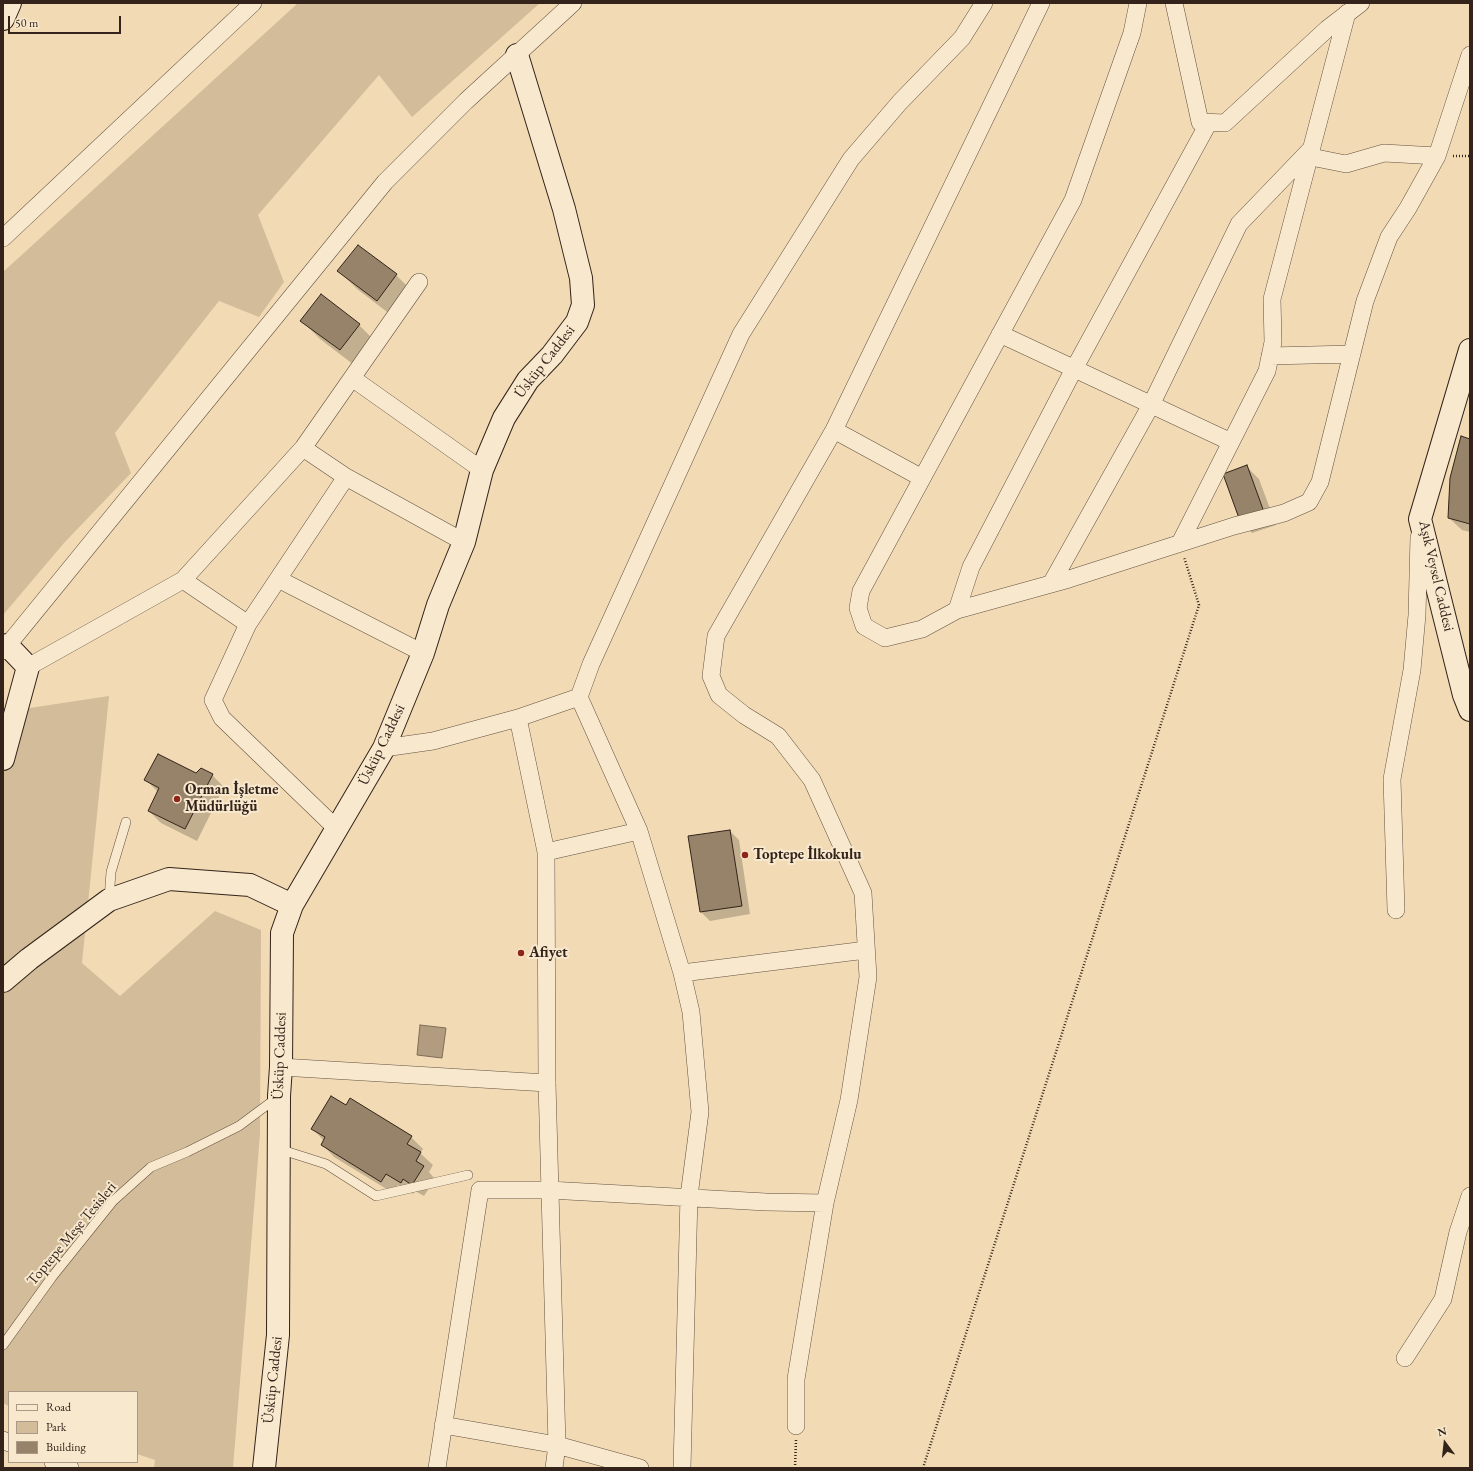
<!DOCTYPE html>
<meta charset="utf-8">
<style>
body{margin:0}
#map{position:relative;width:1473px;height:1471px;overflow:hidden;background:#f2dbb4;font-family:"EB Garamond",serif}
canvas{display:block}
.frame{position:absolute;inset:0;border:4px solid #33231a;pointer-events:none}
.legend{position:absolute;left:8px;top:1391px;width:130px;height:72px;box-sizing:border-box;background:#f7e8ce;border:1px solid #a99986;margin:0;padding:5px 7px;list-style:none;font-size:12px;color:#33231a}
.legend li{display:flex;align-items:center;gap:8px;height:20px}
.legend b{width:20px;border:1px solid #a99986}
.north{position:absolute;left:1425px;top:1423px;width:40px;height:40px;-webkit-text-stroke:3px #f7e8ce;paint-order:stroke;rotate:345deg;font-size:11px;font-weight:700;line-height:16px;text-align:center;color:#33231a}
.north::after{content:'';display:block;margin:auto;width:14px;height:18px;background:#33231a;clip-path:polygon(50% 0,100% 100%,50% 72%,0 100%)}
.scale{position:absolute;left:8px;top:16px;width:113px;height:18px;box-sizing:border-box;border:2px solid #33231a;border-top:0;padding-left:5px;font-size:12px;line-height:14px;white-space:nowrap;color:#33231a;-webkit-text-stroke:3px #f7e8ce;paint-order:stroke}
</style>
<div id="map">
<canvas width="1473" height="1471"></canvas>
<div class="frame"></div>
<ul class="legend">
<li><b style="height:5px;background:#f7e8ce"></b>Road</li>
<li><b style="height:11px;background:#d2bc9a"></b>Park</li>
<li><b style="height:11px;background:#96836a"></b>Building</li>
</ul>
<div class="north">N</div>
<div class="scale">50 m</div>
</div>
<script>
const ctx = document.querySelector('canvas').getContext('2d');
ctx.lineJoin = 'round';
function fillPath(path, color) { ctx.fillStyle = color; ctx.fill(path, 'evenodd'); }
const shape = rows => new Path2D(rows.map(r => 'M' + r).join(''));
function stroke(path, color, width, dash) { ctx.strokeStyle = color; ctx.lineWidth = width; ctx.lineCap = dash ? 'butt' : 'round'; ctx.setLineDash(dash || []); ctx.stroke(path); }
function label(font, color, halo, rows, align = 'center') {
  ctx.font = font + ' "EB Garamond",serif'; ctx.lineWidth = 4; ctx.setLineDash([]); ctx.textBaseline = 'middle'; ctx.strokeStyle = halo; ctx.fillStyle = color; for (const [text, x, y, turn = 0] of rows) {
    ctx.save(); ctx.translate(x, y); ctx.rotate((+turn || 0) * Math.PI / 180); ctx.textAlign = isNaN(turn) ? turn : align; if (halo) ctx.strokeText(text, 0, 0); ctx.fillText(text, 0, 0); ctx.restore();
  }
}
fillPath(shape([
 [298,3,540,3,412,117,379,75,258,215,284,282,259,317,219,301,115,433,131,473,64,543,3,615,3,272],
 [109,696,82,963,120,996,215,911,261,930,260,1134,233,1468,154,1468,155,1460,137,1454,137,1392,9,1392,9,1406,3,1403,3,712]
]), '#d2bc9a');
const water = shape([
 [420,1025,446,1028,442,1058,417,1055,420,1025]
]);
fillPath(water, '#b19c80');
stroke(water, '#7f6c57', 1);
fillPath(shape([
 [339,271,396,275,414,293,395,318,357,289],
 [302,321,359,325,377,343,358,368,320,339],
 [1470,440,1470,532,1462,530,1449,518],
 [1247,467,1259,479,1276,525,1252,533,1240,521],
 [196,774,212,775,224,787,197,841,161,823,149,811,158,792,146,780],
 [730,831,739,840,750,914,710,921,701,912],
 [312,1128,411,1137,423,1149,420,1153,433,1165,429,1172,435,1179,424,1196,415,1191,413,1194,398,1185,393,1193,334,1157,322,1144,324,1141]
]), '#0003');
const building = shape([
 [358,245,397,274,377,301,337,271,358,245],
 [321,294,360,324,340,350,300,321,321,294],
 [1461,436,1470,439,1470,524,1448,518,1450,478,1461,436],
 [1247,465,1264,512,1240,521,1223,474,1247,465],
 [158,754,196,773,201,768,213,774,185,829,148,811,159,788,144,780,158,754],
 [730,830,742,906,700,912,688,836,730,830],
 [331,1096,346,1105,350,1098,412,1136,407,1144,421,1152,416,1161,424,1166,412,1185,403,1179,401,1183,386,1174,381,1182,321,1145,325,1137,311,1129,331,1096]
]);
fillPath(building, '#96836a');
stroke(building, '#33231a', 1);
const lane = shape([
 [109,900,111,872,126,822],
 [279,1149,326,1164,376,1196,468,1175],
 [3,1345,52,1277,113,1201,151,1167,187,1152,239,1126,278,1097]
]);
const street = shape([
 [1138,3,1132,33,1073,200,861,591,858,608,864,626,885,638,922,629,957,610,1069,579,1234,526,1284,513,1309,502,1320,482,1365,301,1389,237,1408,208,1437,156,1470,55],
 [1174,3,1200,122,1225,123,1327,29,1361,3],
 [1311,157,1346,164,1384,153,1437,156],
 [3,238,253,3],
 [1000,334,1231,442],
 [1270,356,1352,354],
 [352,378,482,470],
 [834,430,922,478],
 [303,448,346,477,464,542],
 [1180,543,1267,371,1273,342,1272,299,1347,13],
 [278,579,423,653],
 [183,580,248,624],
 [1051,584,1151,405,1239,224,1312,148],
 [957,610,971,567,1074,369,1209,122],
 [3,651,385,182,466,101,573,3],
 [28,667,183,580,303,448,419,282],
 [518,718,546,852,547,1083,557,1445,554,1468],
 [384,748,433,741,518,718,579,697],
 [338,830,222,718,213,700,248,624,346,477],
 [546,852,639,831],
 [1396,910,1392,779,1412,670,1417,615,1419,537],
 [682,973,866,950],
 [281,1067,547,1083],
 [1405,1358,1443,1299,1458,1232,1470,1196],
 [443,1425,557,1445,640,1468],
 [796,1426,796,1379,825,1203],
 [3,1440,9,1443],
 [53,1462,70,1468],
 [437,1468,480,1190,549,1190,766,1202,825,1203,849,1100,868,977,863,893,812,780,778,736,744,715,719,695,711,676,716,636,834,430,1041,3],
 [682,1468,689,1196,700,1112,691,1012,682,973,639,831,579,697,591,664,741,334,851,159,900,102,962,38,984,3]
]);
const secondary = shape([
 [3,19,10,3],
 [1470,350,1420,519,1464,695,1470,710],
 [3,759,28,667,7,645],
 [3,981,29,959,109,900,169,879,250,885,292,905],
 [264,1468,278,1335,279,1096,281,1067,282,933,292,905,384,748,423,653,438,605,464,542,482,470,504,418,528,380,552,355,577,322,583,305,581,278,564,209,517,55]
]);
stroke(lane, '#635140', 10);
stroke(street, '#635140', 18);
stroke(secondary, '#33231a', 24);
stroke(shape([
 [1453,156,1470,156],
 [795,1468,796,1440],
 [923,1468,1199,605,1184,557]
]), '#33231a', 2.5, [1, 2]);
stroke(lane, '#f7e8ce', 9);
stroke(street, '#f7e8ce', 17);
stroke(secondary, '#f7e8ce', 22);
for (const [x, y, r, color] of [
 [177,799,4,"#8f2418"],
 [745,855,4,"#8f2418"],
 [521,953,4,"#8f2418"]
]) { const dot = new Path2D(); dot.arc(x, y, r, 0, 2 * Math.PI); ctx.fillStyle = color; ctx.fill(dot); stroke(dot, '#f7e8ce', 1.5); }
label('15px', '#33231a', '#f7e8ce', [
 ["Üsküp Caddesi",545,362,-52],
 ["Aşık Veysel Caddesi",1436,576,77],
 ["Üsküp Caddesi",382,745,-64],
 ["Üsküp Caddesi",280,1056,-88],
 ["Toptepe Meşe Tesisleri",72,1234,-50],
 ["Üsküp Caddesi",273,1380,-84]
]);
label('bold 15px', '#33231a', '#f7e8ce', [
 ["Orman İşletme",185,790],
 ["Müdürlüğü",185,807],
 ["Toptepe İlkokulu",753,855],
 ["Afiyet",529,953]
], 'left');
</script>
